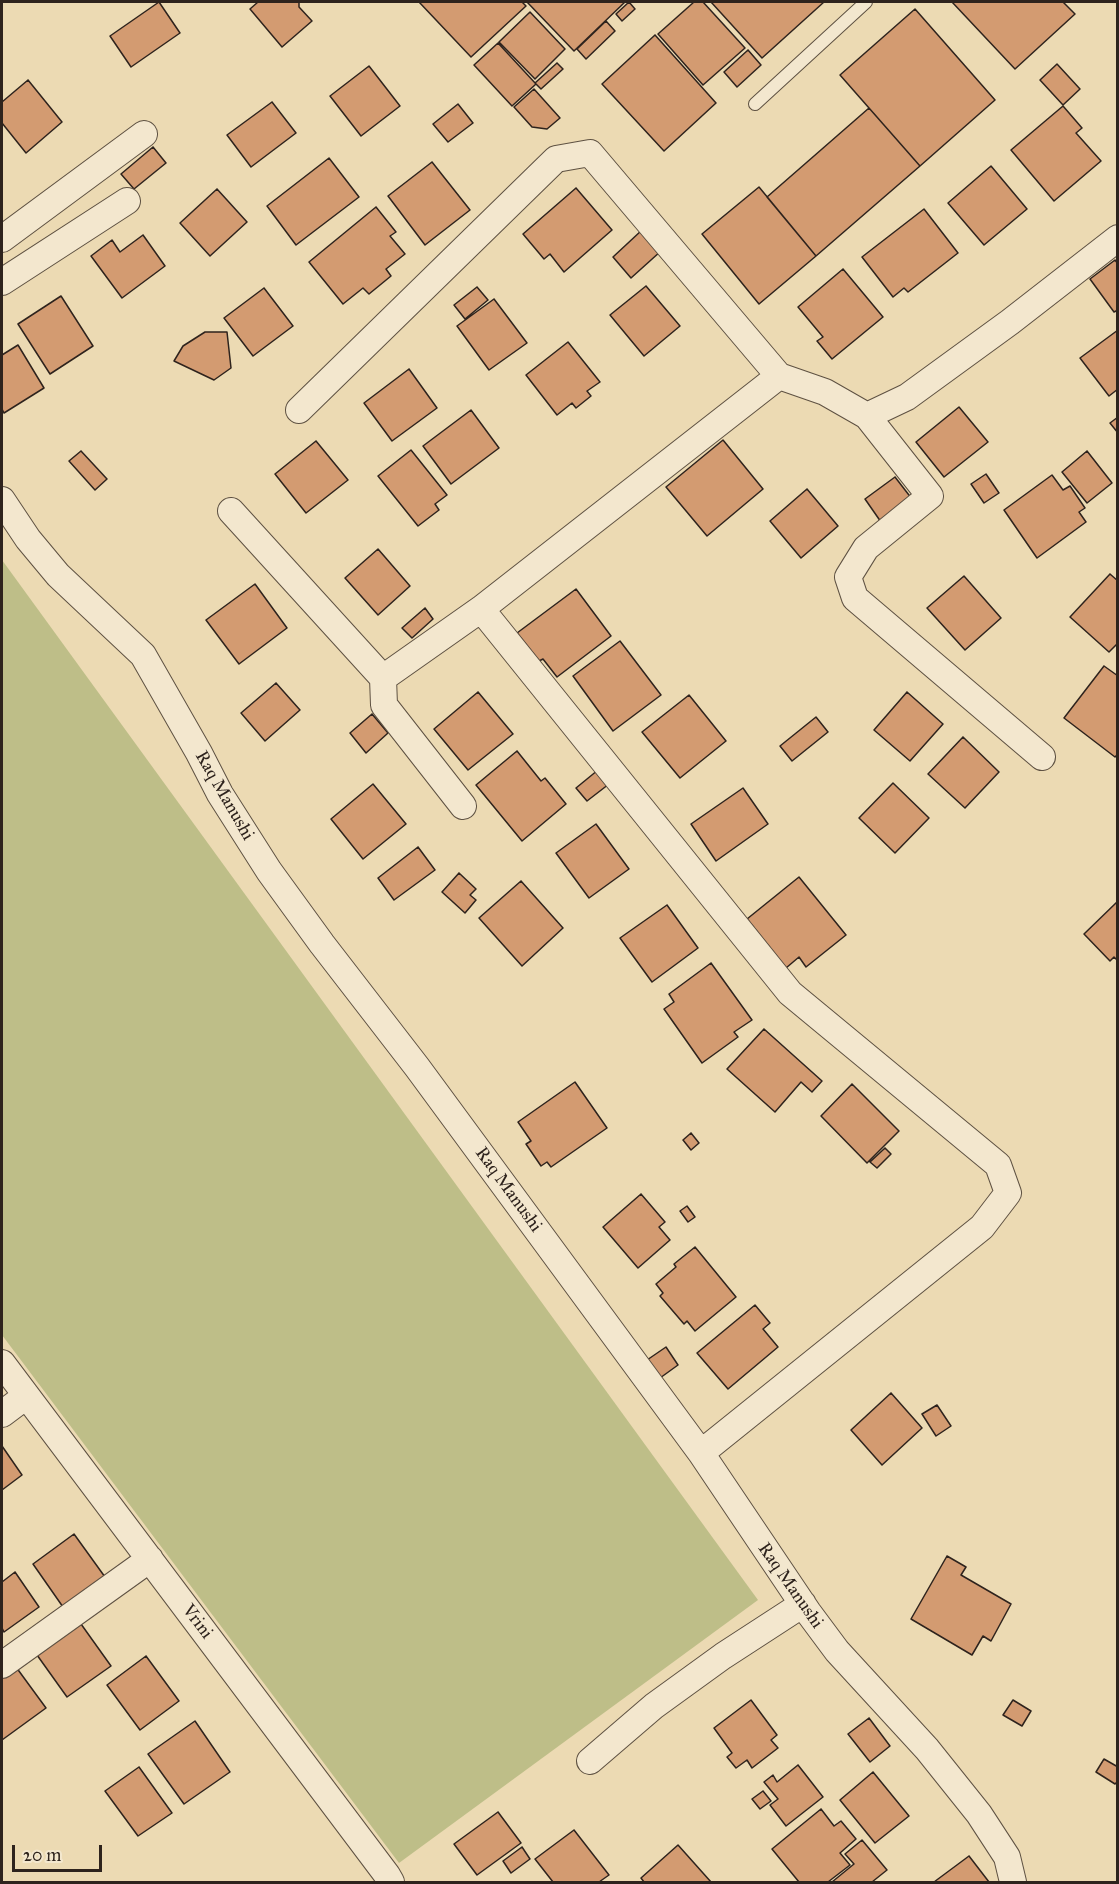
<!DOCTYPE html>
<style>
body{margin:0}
#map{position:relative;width:1119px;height:1884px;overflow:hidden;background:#ecdab3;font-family:"IM FELL Great Primer",serif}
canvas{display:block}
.frame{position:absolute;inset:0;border:3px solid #2e231d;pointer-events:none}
.scale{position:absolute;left:12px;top:1845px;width:90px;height:27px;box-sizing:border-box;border:3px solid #2e231d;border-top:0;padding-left:8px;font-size:18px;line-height:21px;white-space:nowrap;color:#2e231d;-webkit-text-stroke:4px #f3e7ce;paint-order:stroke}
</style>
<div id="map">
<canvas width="1119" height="1884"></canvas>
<div class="frame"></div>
<div class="scale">20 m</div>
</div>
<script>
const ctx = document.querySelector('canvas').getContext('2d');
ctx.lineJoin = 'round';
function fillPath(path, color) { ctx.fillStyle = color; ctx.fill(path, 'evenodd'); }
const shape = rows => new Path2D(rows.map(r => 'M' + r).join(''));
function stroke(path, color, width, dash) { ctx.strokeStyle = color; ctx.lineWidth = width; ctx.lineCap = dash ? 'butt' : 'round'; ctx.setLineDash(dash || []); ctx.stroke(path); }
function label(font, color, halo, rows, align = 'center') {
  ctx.font = font + ' "IM FELL Great Primer",serif'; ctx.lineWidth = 4.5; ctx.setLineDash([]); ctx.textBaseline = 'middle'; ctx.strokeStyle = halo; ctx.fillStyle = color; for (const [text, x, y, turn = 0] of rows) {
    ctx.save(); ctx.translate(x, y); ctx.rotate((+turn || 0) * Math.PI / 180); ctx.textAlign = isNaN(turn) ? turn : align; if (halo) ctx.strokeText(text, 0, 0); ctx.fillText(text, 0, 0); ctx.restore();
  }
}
fillPath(shape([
 [2,560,758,1600,399,1863,2,1335]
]), '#bebe88');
const building = shape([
 [159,2,180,33,131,67,110,36,159,2],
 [258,2,299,2,299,7,312,21,282,47,250,9,258,2],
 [419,2,522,2,526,6,471,57,419,2],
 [527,2,625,2,574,51,527,2],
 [629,2,635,9,622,21,616,14,629,2],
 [694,2,703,2,745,48,703,85,658,34,694,2],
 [711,2,824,2,762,58,711,2],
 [952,2,1063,2,1075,14,1015,69,952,2],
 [915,9,995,100,920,166,840,75,915,9],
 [530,12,565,49,535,79,499,42,530,12],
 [606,21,615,31,586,59,577,49,606,21],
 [655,35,716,103,664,151,602,84,655,35],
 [498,43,536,84,512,106,474,65,498,43],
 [748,50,761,65,737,87,724,72,748,50],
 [557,63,563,69,541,89,535,83,557,63],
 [1057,64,1080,89,1063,105,1040,80,1057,64],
 [369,66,400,106,361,136,330,96,369,66],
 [28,80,62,122,26,153,2,123,2,102,28,80],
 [534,89,560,118,547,129,532,127,514,107,534,89],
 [272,102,296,133,251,167,227,135,272,102],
 [458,104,473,123,448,142,433,124,458,104],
 [1063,106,1082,128,1076,133,1101,161,1054,201,1011,150,1063,106],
 [869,108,920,166,816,256,767,197,869,108],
 [153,147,166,163,134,189,121,174,153,147],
 [329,158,359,197,296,245,267,206,329,158],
 [432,162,470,210,425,245,388,196,432,162],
 [991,166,1027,209,984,245,948,203,991,166],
 [759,187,816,256,759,304,702,234,759,187],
 [576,188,612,230,564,272,550,254,544,259,523,234,576,188],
 [217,189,247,222,210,256,180,223,217,189],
 [376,207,396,232,390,236,405,254,386,269,391,276,369,294,363,288,343,304,309,262,376,207],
 [924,209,958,253,908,292,904,288,893,297,862,257,924,209],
 [642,230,661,251,631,278,613,257,642,230],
 [143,235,165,266,122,298,91,256,112,240,120,252,143,235],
 [1115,260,1118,264,1118,310,1114,312,1090,279,1115,260],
 [843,269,883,317,832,359,817,341,823,337,798,307,843,269],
 [646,286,680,326,644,356,610,315,646,286],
 [477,287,488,300,465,319,454,305,477,287],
 [264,288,293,326,253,356,224,318,264,288],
 [61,296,93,346,50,374,18,324,61,296],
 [494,299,527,343,489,370,457,326,494,299],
 [1118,330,1118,389,1109,396,1080,358,1118,330],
 [205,332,227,332,231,368,214,380,174,361,183,346,205,332],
 [568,342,600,382,587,391,591,396,576,408,572,403,557,415,526,375,568,342],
 [18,345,44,388,4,413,2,409,2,355,18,345],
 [409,369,437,408,392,441,364,403,409,369],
 [959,407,988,442,944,477,916,442,959,407],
 [471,410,499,448,451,484,423,446,471,410],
 [1118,417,1118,433,1110,423,1118,417],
 [723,440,763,489,707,536,666,487,723,440],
 [316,441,348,480,306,513,275,474,316,441],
 [411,450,447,495,435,504,439,510,418,526,378,476,411,450],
 [81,451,107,479,95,490,69,461,81,451],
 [1087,451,1112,483,1087,503,1062,472,1087,451],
 [986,474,999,493,984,503,971,484,986,474],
 [1052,475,1063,490,1070,486,1085,508,1079,512,1086,522,1037,558,1004,510,1052,475],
 [895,477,912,499,881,522,865,499,895,477],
 [807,489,838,526,801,558,770,521,807,489],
 [378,549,410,586,378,615,345,578,378,549],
 [1110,574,1118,581,1118,643,1109,652,1070,617,1110,574],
 [964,576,1001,618,965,650,927,608,964,576],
 [255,584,287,628,239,664,206,620,255,584],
 [576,589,611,636,557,677,543,659,539,661,517,633,576,589],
 [425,608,433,619,412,638,402,628,425,608],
 [620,641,661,695,613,731,573,676,620,641],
 [1104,666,1118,676,1118,754,1115,757,1064,718,1104,666],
 [276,683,300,710,265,741,241,713,276,683],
 [478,692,513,734,468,770,434,729,478,692],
 [907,692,943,724,910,761,874,730,907,692],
 [689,695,726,741,680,778,642,732,689,695],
 [372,714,388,733,366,753,350,733,372,714],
 [816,717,828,732,792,761,780,746,816,717],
 [963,737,999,772,965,808,928,774,963,737],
 [517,751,541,781,545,778,566,804,522,841,476,785,517,751],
 [598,770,609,784,587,801,576,788,598,770],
 [893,783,929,818,895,853,859,818,893,783],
 [373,784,406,824,363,859,331,819,373,784],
 [743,788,768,824,716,861,691,824,743,788],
 [596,824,629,869,589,898,556,853,596,824],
 [418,847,435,870,394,900,378,878,418,847],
 [459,873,476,889,470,895,476,900,465,913,442,892,459,873],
 [799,877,846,935,806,967,799,957,786,968,747,919,799,877],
 [521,881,563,928,522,966,479,918,521,881],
 [1118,901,1118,961,1114,957,1110,961,1084,934,1118,901],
 [667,905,698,948,652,982,620,938,667,905],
 [711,963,752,1020,734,1032,738,1037,702,1063,664,1009,674,1002,669,994,711,963],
 [764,1029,822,1081,812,1092,801,1082,775,1112,727,1069,764,1029],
 [575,1082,607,1128,551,1167,547,1162,541,1166,526,1144,531,1141,518,1122,575,1082],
 [852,1084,899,1131,867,1163,821,1116,852,1084],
 [691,1133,699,1143,691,1150,683,1140,691,1133],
 [885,1148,891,1154,877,1168,870,1162,885,1148],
 [641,1194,665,1222,659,1227,670,1240,638,1268,603,1227,641,1194],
 [687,1206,695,1217,688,1222,680,1211,687,1206],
 [695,1247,736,1297,695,1331,687,1321,684,1324,660,1296,663,1293,656,1284,676,1267,674,1264,695,1247],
 [755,1305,770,1323,763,1329,778,1347,728,1389,697,1353,755,1305],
 [666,1347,678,1365,660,1378,647,1360,666,1347],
 [891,1393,922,1428,882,1465,851,1430,891,1393],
 [937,1405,951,1426,936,1436,922,1414,937,1405],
 [2,1446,22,1475,2,1490,2,1446],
 [74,1534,105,1577,63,1607,33,1564,74,1534],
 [947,1556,966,1567,961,1575,1011,1604,991,1641,983,1636,972,1655,911,1619,947,1556],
 [15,1572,39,1607,4,1632,2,1628,2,1582,15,1572],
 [81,1624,111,1666,67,1697,37,1655,81,1624],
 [146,1656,179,1701,140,1730,107,1685,146,1656],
 [16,1667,46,1708,2,1740,2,1677,16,1667],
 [751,1700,777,1735,771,1740,778,1748,752,1768,747,1760,736,1768,727,1757,732,1753,714,1728,751,1700],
 [1013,1700,1031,1711,1022,1726,1003,1715,1013,1700],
 [869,1718,890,1746,870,1762,848,1734,869,1718],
 [195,1721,230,1772,184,1804,148,1754,195,1721],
 [1104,1759,1118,1767,1118,1781,1115,1784,1096,1772,1104,1759],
 [798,1765,823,1797,786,1826,770,1805,778,1799,764,1782,773,1775,777,1782,798,1765],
 [139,1767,172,1813,138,1836,105,1791,139,1767],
 [873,1772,909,1816,875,1843,840,1800,873,1772],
 [763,1791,771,1801,760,1809,752,1799,763,1791],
 [821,1809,834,1826,841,1821,856,1839,840,1853,850,1865,828,1882,799,1882,772,1849,821,1809],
 [498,1812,521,1843,477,1875,454,1844,498,1812],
 [574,1830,609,1875,599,1882,553,1882,535,1859,574,1830],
 [862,1840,887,1870,872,1882,832,1882,854,1864,845,1854,862,1840],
 [678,1845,711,1882,644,1882,641,1878,678,1845],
 [522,1847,530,1859,511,1873,503,1861,522,1847],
 [969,1856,989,1882,934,1882,969,1856]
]);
fillPath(building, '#d39b71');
stroke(building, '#2e231d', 1.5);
const service = shape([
 [755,104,866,2]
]);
const minor = shape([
 [2,239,144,134],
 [2,282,127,201],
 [299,410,556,159,590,153,779,376,825,392,867,416,930,496,866,548,848,577,855,598,1042,757],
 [867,416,907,397,1010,322,1118,238],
 [2,500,28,539,58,575,143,655,199,753,220,794,269,871,322,944,417,1067,701,1453,808,1612,837,1651,927,1749,979,1814,1007,1857,1013,1882],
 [231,511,383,678,384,705,463,806],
 [481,609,790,993,998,1165,1008,1193,982,1227,701,1453],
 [383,678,481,609,779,376],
 [2,1363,387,1875,391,1882],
 [2,1414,26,1396],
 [2,1665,150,1559],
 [590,1761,654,1706,723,1656,803,1604]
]);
stroke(service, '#5e5142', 14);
stroke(minor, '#5e5142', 28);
stroke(service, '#f3e7ce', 12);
stroke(minor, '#f3e7ce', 26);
label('18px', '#2e231d', '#f3e7ce', [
 ["Raq Manushi",224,796,60],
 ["Raq Manushi",508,1190,54],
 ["Raq Manushi",790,1586,55],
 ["Vrini",197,1622,53]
]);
</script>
